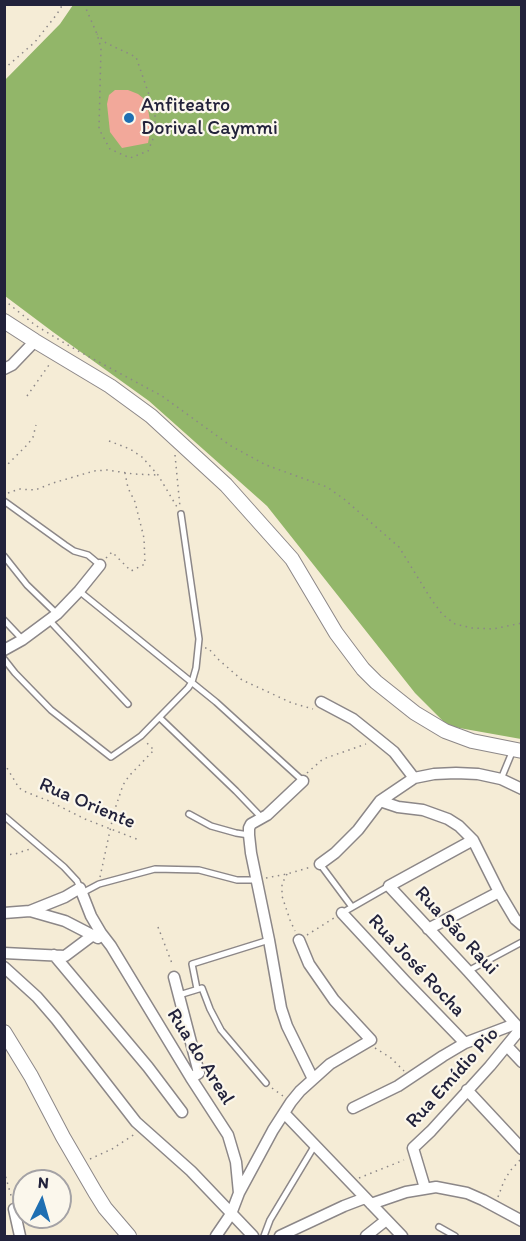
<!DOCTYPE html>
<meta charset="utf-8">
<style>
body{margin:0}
#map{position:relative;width:526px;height:1241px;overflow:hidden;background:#f5ecd6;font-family:Itim,sans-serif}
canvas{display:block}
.frame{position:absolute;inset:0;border:6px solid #22223b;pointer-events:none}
.north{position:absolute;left:12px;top:1169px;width:60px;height:60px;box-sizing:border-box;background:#fbf7ec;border:2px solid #a4a2a5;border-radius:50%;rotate:5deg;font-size:16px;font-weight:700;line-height:24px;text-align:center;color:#22223b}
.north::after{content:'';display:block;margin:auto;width:21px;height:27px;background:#1f6fb2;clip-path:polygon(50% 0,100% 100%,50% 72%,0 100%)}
</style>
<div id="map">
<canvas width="526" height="1241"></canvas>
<div class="frame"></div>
<div class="north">N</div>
</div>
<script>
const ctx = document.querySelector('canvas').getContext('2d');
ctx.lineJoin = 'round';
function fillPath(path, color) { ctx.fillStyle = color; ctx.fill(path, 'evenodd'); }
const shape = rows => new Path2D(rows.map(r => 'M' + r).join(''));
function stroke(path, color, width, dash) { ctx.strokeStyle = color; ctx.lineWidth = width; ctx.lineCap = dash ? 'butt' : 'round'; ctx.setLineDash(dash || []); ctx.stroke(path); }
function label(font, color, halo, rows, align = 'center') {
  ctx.font = font + ' Itim,sans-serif'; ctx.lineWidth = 4.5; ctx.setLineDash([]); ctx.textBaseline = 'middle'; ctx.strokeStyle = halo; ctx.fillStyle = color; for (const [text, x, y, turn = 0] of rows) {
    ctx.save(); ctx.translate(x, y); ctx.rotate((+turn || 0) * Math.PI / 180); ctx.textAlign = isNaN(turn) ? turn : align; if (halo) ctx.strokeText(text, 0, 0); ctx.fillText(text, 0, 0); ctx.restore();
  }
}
fillPath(shape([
 [73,5,521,5,521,739,448,726,415,693,267,506,149,401,53,332,5,296,4,81,60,24]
]), '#92b669');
fillPath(shape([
 [115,90,128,90,138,94,143,98,148,109,151,127,148,143,122,148,110,132,107,104,109,95]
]), '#f2a89a');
const lane = shape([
 [4,501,65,545,74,551,88,555,100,565],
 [4,556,27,585,57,614],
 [79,591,216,702,303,781],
 [4,620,22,639],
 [49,620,128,704],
 [4,659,15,673,51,710,111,757,141,736,188,688,192,682,196,668,199,639,181,514],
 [160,718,236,791,262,818],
 [501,779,513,750],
 [189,814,211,826,236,833,249,835],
 [4,816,64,867,77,881,80,888],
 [320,864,352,907],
 [82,893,99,884,155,869,199,870,237,880,256,880],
 [342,913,389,886],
 [468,971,522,942],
 [197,989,192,964,269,940],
 [179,995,202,988,210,1009,221,1030,266,1083],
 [439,1227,455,1236],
 [264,1236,270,1220,315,1145]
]);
const street = shape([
 [4,369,12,365,35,341],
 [4,650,22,640,57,614,79,591,100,565],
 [321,702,353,719,378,739,394,752,414,778],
 [303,781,267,815,251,824,249,828,249,835,251,853,269,940,281,1008,287,1026,313,1079],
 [380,801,398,807,423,810,448,819,459,826,473,840,499,892,515,919,522,925],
 [473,840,389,886,468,971,519,1028],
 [320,864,335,853,358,830,380,801,414,778,434,774,456,773,478,774,501,779,522,789],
 [30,911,65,921,98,938],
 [4,913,30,911,65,897,80,888,91,916,101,933,111,946,191,1078,228,1135,236,1162,239,1193],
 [342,913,405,981,465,1043],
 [428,929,499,892],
 [4,953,65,956,93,935],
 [54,955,148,1067,182,1112],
 [4,967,37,997,56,1019,136,1122,191,1171,253,1236],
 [174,977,199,1073,191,1078],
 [507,1046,522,1062],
 [467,1090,522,1149],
 [353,1108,398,1086,443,1056,465,1043,515,1024],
 [284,1113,402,1236],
 [425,1188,413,1148,431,1131,490,1066,522,1027],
 [371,1204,406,1192,436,1187,467,1193,483,1200,522,1221],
 [14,1209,20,1236],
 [216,1236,231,1214,239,1193,273,1130,291,1102,300,1091,330,1064,371,1040,334,1000,309,964,299,940],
 [280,1236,344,1206,365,1198],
 [366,1236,385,1221]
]);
const secondary = shape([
 [4,321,35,341,110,386,151,416,226,485,292,559,336,633,363,669,376,682,415,713,445,731,472,741,522,751],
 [4,1032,31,1076,63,1137,95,1192,105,1208,129,1236]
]);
stroke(lane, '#8c8788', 8);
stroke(street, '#8c8788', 13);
stroke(secondary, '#8c8788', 16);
stroke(shape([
 [84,4,97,34,101,48,99,129,110,149,130,158,148,151,155,134,155,112,136,57,106,43,97,34],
 [4,69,35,42,57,14,63,4],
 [4,300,35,325,71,347,162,396,231,446,266,465,327,487,344,499,399,547,431,599,442,614,455,624,472,628,493,629,522,623],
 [27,396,49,365],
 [109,441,130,449,142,457,158,475,177,507],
 [175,455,180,507],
 [4,468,28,444,33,437,36,425],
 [8,493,19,489,35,490,53,483,94,471,107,470,134,474,158,475],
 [106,558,112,552,131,571,145,564,144,538,135,502,128,488,125,473],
 [205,648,208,648,219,660,242,680,292,703,313,709],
 [4,763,19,788,26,792,49,801,85,819,139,840],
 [307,773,323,759,366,744],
 [4,855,15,854,30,849],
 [287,874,282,884,282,896,290,920,295,931],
 [100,877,114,812,123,785,129,776,154,750,145,741],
 [266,878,287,874,311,867],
 [158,927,173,966],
 [307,935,334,918],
 [375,1048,391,1058,404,1071],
 [272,1088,283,1096],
 [90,1159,112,1149,135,1134],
 [4,1171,12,1199],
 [359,1178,404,1160],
 [498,1197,504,1181,510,1171,520,1160]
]), '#8c8788', 1.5, [1.5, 4.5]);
stroke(lane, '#fff', 5);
stroke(street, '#fff', 10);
stroke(secondary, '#fff', 14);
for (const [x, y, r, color] of [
 [129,118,6,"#1f6fb2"]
]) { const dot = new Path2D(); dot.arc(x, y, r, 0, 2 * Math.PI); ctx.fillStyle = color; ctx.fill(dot); stroke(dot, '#fbf7ec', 2); }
label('20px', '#22223b', '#fbf7ec', [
 ["Anfiteatro",141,106],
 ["Dorival Caymmi",141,129]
], 'left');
label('20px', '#22223b', '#fbf7ec', [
 ["Rua Oriente",87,804,23],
 ["Rua São Raui",456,931,47],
 ["Rua José Rocha",416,966,47],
 ["Rua do Areal",200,1057,58],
 ["Rua Emídio Pio",453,1078,-48]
]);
</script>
